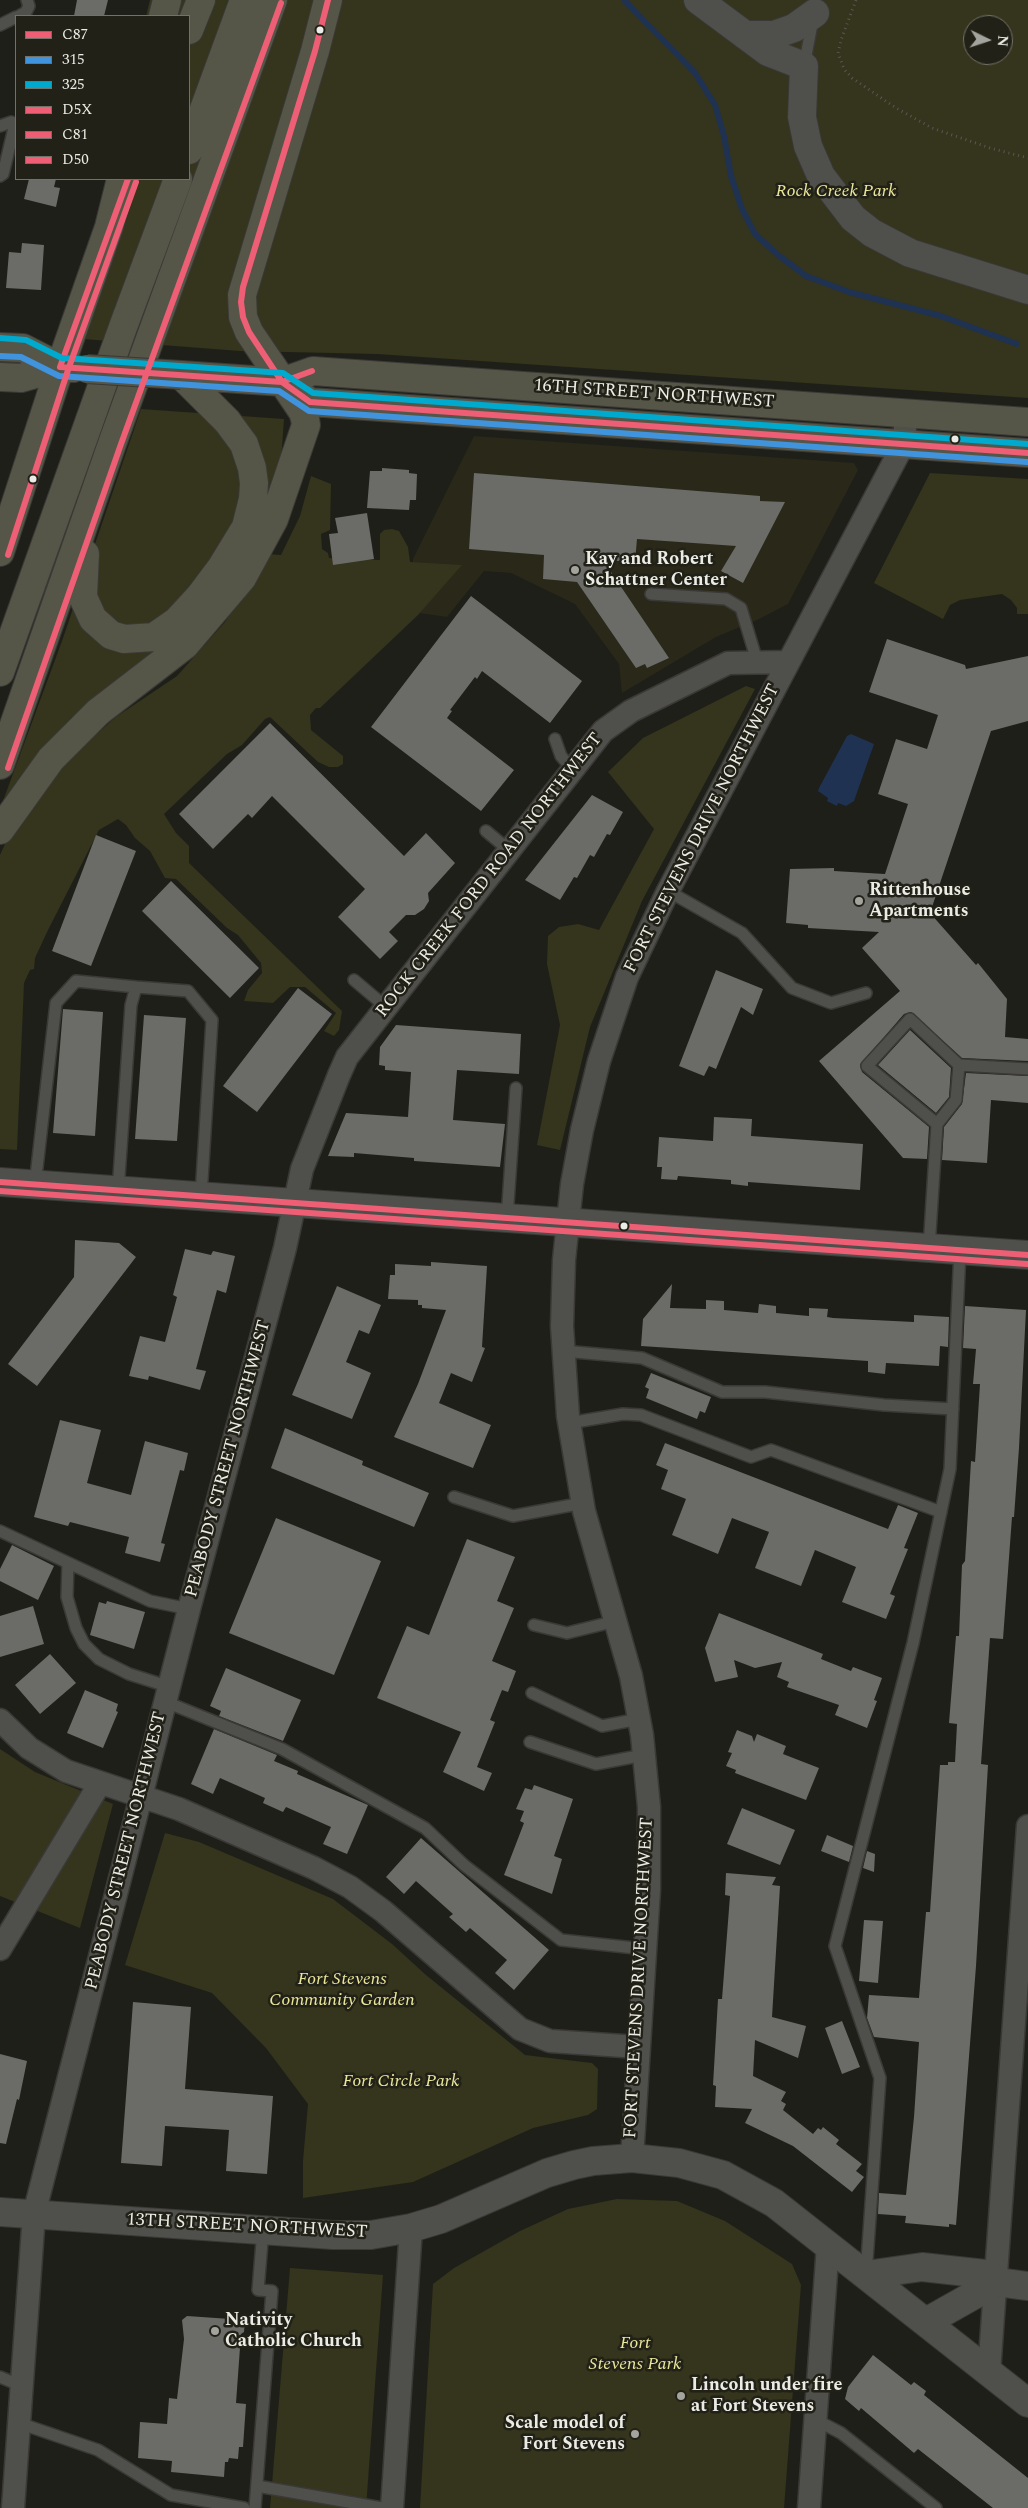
<!DOCTYPE html>
<style>
body{margin:0}
#map{position:relative;width:1028px;height:2508px;overflow:hidden;background:#1f1f19;font-family:Spectral,serif}
canvas{display:block}
.legend{position:absolute;left:15px;top:15px;width:175px;height:165px;box-sizing:border-box;background:#212117;border:1px solid #72726a;margin:0;padding:6px 9px;list-style:none;font-size:15px;color:#ecece6}
.legend li{display:flex;align-items:center;gap:10px;height:25px}
.legend b{width:25px;border:1px solid #72726a}
.north{position:absolute;left:963px;top:15px;width:50px;height:50px;box-sizing:border-box;background:#212117;border:1px solid #72726a;border-radius:50%;rotate:94deg;font-size:14px;font-weight:700;line-height:20px;text-align:center;color:#ecece6}
.north::after{content:'';display:block;margin:auto;width:18px;height:22px;background:#a4a49e;clip-path:polygon(50% 0,100% 100%,50% 72%,0 100%)}
</style>
<div id="map">
<canvas width="1028" height="2508"></canvas>
<ul class="legend">
<li><b style="height:6px;background:#ee5e75"></b>C87</li>
<li><b style="height:6px;background:#4094de"></b>315</li>
<li><b style="height:6px;background:#00a9ce"></b>325</li>
<li><b style="height:6px;background:#ee5e75"></b>D5X</li>
<li><b style="height:6px;background:#ee5e75"></b>C81</li>
<li><b style="height:6px;background:#ee5e75"></b>D50</li>
</ul>
<div class="north">N</div>
</div>
<script>
const ctx = document.querySelector('canvas').getContext('2d');
ctx.lineJoin = 'round';
function fillPath(path, color) { ctx.fillStyle = color; ctx.fill(path, 'evenodd'); }
const shape = rows => new Path2D(rows.map(r => 'M' + r).join(''));
function stroke(path, color, width, dash) { ctx.strokeStyle = color; ctx.lineWidth = width; ctx.lineCap = dash ? 'butt' : 'round'; ctx.setLineDash(dash || []); ctx.stroke(path); }
function label(font, color, halo, rows, align = 'center') {
  ctx.font = font + ' Spectral,serif'; ctx.lineWidth = 5; ctx.setLineDash([]); ctx.textBaseline = 'middle'; ctx.strokeStyle = halo; ctx.fillStyle = color; for (const [text, x, y, turn = 0] of rows) {
    ctx.save(); ctx.translate(x, y); ctx.rotate((+turn || 0) * Math.PI / 180); ctx.textAlign = isNaN(turn) ? turn : align; if (halo) ctx.strokeText(text, 0, 0); ctx.fillText(text, 0, 0); ctx.restore();
  }
}
fillPath(shape([
 [474,436,854,463,858,470,788,604,757,620,716,637,622,693,619,664,575,604,511,573,484,571,447,617,412,612,413,559]
]), '#292819');
fillPath(shape([
 [150,0,1028,0,1028,398,377,354,240,351,57,337,81,278,106,179,189,179,189,16,146,16],
 [973,25,1003,25,1003,55,973,55],
 [141,409,284,419,280,475,256,529,151,663,71,718,36,759,0,809,62,641],
 [930,473,1028,479,1028,614,1017,614,1017,608,1011,600,1002,594,960,600,950,605,943,619,874,583],
 [311,476,331,484,330,530,321,534,322,549,328,553,329,558,380,560,380,534,384,530,392,529,399,531,403,538,408,547,410,562,462,565,418,615,320,708,316,708,310,715,311,730,343,756,343,764,338,767,329,767,318,762,270,717,265,719,242,745,227,754,164,814,176,833,189,846,189,863,342,1011,339,1030,334,1036,324,1031,336,1013,305,987,290,987,273,1003,244,1001,248,990,262,973,261,963,238,935,227,928,176,879,165,878,150,851,135,838,126,825,118,819,99,830,48,930,35,958,34,969,30,970,24,983,17,1150,0,1149,0,855,15,822,65,761,116,717,177,676,225,622,267,554,281,555,300,516],
 [746,686,755,689,642,901,590,1027,560,1150,537,1145,560,1025,547,964,548,936,559,927,578,924,599,930,654,829,608,772,643,738],
 [0,1749,35,1772,113,1804,80,1928,0,1896],
 [165,1833,199,1842,333,1899,392,1944,426,1975,525,2055,592,2063,598,2069,597,2109,588,2115,533,2128,413,2182,303,2198,303,2161,308,2104,266,2048,212,1993,125,1965],
 [617,2199,677,2201,725,2221,792,2264,801,2285,784,2508,420,2508,433,2284,454,2268,520,2231,568,2209],
 [290,2268,383,2275,366,2508,270,2508]
]), '#35341c');
fillPath(shape([
 [851,734,874,744,854,801,846,806,838,803,837,806,827,801,828,798,818,791,819,788,847,736]
]), '#1f3251');
stroke(shape([
 [624,0,695,73,715,105,724,136,731,176,742,209,755,234,778,255,806,276,849,292,941,316,1017,344]
]), '#1f3251', 6);
fillPath(shape([
 [77,0,108,0,104,16,74,16],
 [29,179,56,179,54,187,60,188,56,207,24,199],
 [22,243,44,245,41,290,6,288,9,252,21,253],
 [382,468,409,470,409,473,417,474,416,500,410,500,409,510,367,508,370,471,382,471],
 [474,473,760,496,760,501,785,502,743,583,721,571,736,546,637,539,635,562,603,560,669,658,647,668,645,664,636,668,577,582,543,579,544,555,469,549],
 [367,513,374,559,333,565,329,534,338,533,335,518],
 [471,596,582,681,550,723,482,671,477,679,475,677,450,710,452,711,447,718,514,770,481,811,371,727],
 [887,639,965,665,966,669,1028,656,1028,721,991,731,930,913,976,965,978,963,1007,999,1005,1037,1028,1039,1028,1061,962,1058,911,1012,904,1014,860,1065,862,1072,929,1127,927,1159,903,1158,819,1061,900,991,862,948,879,932,808,928,808,925,786,923,790,869,834,868,834,871,885,874,908,804,878,794,896,739,927,749,938,715,869,692],
 [270,723,404,856,426,833,455,863,428,893,429,901,424,909,415,915,406,915,389,932,398,941,380,959,338,917,365,889,272,796,252,818,248,814,213,849,179,814],
 [592,795,623,812,610,835,607,834,594,857,590,855,577,878,574,877,560,900,525,880],
 [96,835,136,851,91,966,52,951],
 [171,881,259,968,230,998,142,911],
 [716,970,763,989,753,1015,741,1007,716,1069,709,1066,704,1076,679,1066],
 [298,988,332,1014,257,1112,223,1086],
 [63,1009,103,1012,95,1136,53,1133],
 [144,1015,186,1018,177,1141,135,1139],
 [396,1025,521,1034,519,1074,457,1070,453,1120,505,1124,500,1167,414,1161,414,1158,354,1153,354,1157,328,1156,346,1113,408,1117,411,1072,385,1070,385,1066,379,1065,380,1047],
 [910,1030,951,1068,949,1097,936,1113,878,1065],
 [966,1073,1028,1076,1028,1103,991,1100,987,1163,942,1160,944,1127,962,1104],
 [714,1117,752,1119,751,1136,863,1144,860,1190,748,1182,748,1186,731,1184,731,1180,678,1176,677,1180,661,1179,662,1167,657,1167,659,1137,713,1141],
 [75,1240,119,1243,136,1257,37,1386,8,1364,74,1277],
 [185,1249,211,1255,213,1251,235,1256,226,1293,217,1290,196,1369,206,1371,200,1390,149,1376,148,1380,129,1376,140,1336,165,1342,177,1297,173,1295],
 [431,1262,487,1266,482,1347,485,1348,472,1382,451,1373,439,1403,491,1425,473,1468,394,1437,418,1384,446,1310,422,1308,422,1305,418,1305,418,1300,388,1299,390,1275,395,1275,395,1264,431,1266],
 [672,1284,670,1308,706,1309,706,1300,724,1301,724,1310,758,1313,759,1304,776,1306,776,1313,809,1316,809,1308,828,1309,827,1317,833,1318,914,1322,914,1315,949,1317,948,1347,940,1346,939,1366,886,1363,885,1374,868,1372,868,1361,641,1346,643,1319],
 [337,1286,381,1305,369,1334,359,1330,346,1362,371,1373,352,1419,292,1395],
 [965,1306,1026,1310,1019,1448,1014,1517,1012,1517,1003,1639,990,1638,981,1764,988,1765,976,1966,956,2225,949,2224,949,2227,905,2223,906,2216,878,2214,879,2193,906,2195,914,2117,919,2042,874,2037,867,2018,869,1995,919,1998,926,1912,930,1912,940,1765,948,1765,948,1762,955,1762,957,1724,949,1723,956,1636,959,1636,962,1565,965,1561,971,1461,975,1462,980,1384,973,1384,976,1349,963,1348],
 [651,1373,711,1397,705,1413,700,1411,697,1419,646,1398,649,1389,645,1387],
 [60,1420,101,1430,87,1483,131,1495,145,1441,188,1453,184,1471,180,1470,161,1543,165,1544,160,1562,125,1553,129,1537,70,1522,68,1526,34,1517],
 [285,1428,363,1461,362,1465,429,1493,414,1527,271,1468],
 [665,1443,888,1529,898,1505,918,1513,904,1548,908,1549,890,1594,895,1596,886,1619,842,1602,856,1567,815,1550,801,1586,755,1568,769,1532,732,1518,718,1554,672,1535,686,1499,661,1489,668,1470,656,1465],
 [276,1518,381,1561,334,1675,229,1633],
 [467,1539,515,1557,497,1601,514,1608,492,1661,516,1671,508,1692,502,1690,490,1720,495,1722,477,1767,492,1773,484,1791,443,1772,461,1732,377,1698,407,1626,429,1635],
 [12,1545,54,1566,38,1600,0,1581,0,1569],
 [107,1601,145,1612,134,1649,90,1635,99,1602,106,1604],
 [33,1606,44,1644,0,1657,0,1616],
 [719,1613,823,1654,821,1659,851,1671,853,1667,882,1678,874,1700,877,1701,867,1728,835,1715,839,1705,787,1687,789,1682,777,1677,782,1662,755,1668,734,1660,738,1677,715,1682,705,1648],
 [50,1654,76,1683,40,1714,15,1685],
 [226,1668,301,1700,283,1741,219,1716,221,1711,210,1706],
 [85,1690,118,1704,116,1711,118,1712,103,1748,67,1733],
 [214,1729,277,1755,274,1761,298,1771,297,1774,368,1805,347,1854,323,1844,331,1827,286,1807,283,1812,263,1803,265,1798,220,1778,213,1794,191,1784],
 [737,1730,752,1736,754,1742,757,1734,786,1746,783,1754,819,1768,806,1800,735,1773,736,1770,726,1766,732,1753,728,1752],
 [534,1785,573,1799,554,1856,562,1859,552,1894,504,1875,524,1823,520,1821,524,1811,516,1809,525,1788,532,1790],
 [742,1808,795,1830,780,1865,727,1844],
 [827,1835,853,1846,849,1862,821,1851],
 [421,1838,549,1950,514,1990,495,1973,507,1960,470,1928,466,1932,449,1917,453,1914,416,1881,404,1894,386,1877],
 [867,1851,875,1854,874,1872,863,1868],
 [726,1873,776,1877,772,1885,780,1886,772,2017,806,2026,798,2058,755,2040,753,2076,786,2092,781,2101,786,2104,783,2110,813,2134,818,2128,821,2130,823,2127,839,2140,836,2144,862,2164,856,2171,864,2177,852,2192,793,2146,745,2123,752,2109,715,2107,716,2086,713,2085,718,1999,722,1999,730,1896,725,1895],
 [864,1920,883,1921,878,1983,859,1981],
 [133,2002,191,2007,185,2089,273,2096,267,2174,226,2171,229,2130,165,2126,162,2166,121,2163],
 [842,2021,860,2067,842,2074,825,2028],
 [0,2054,27,2061,19,2100,17,2099,6,2144,0,2143],
 [187,2316,245,2320,244,2332,241,2334,236,2403,246,2404,243,2447,239,2447,238,2459,229,2458,228,2462,225,2462,224,2477,171,2472,172,2461,138,2458,140,2422,167,2424,169,2398,177,2399,184,2339,182,2320],
 [873,2355,911,2385,914,2382,926,2391,924,2395,1028,2478,1028,2508,993,2508,918,2449,914,2453,861,2408,859,2411,845,2399,848,2387]
]), '#6b6b67');
const service = shape([
 [19,16,26,12,29,6,27,0],
 [0,25,16,17],
 [804,66,813,19],
 [0,126,11,122,14,128,3,174,0,176],
 [651,594,726,599,741,608,757,661],
 [555,739,561,756,572,769],
 [486,831,510,851],
 [668,891,742,933,792,988,831,1003,866,993],
 [354,980,386,1007],
 [937,1124,956,1100,959,1065],
 [35,1185,56,1003,76,981,136,987],
 [118,1191,131,1005,136,987,188,991,212,1020,201,1196],
 [507,1218,516,1088],
 [929,1248,937,1124,867,1066,910,1019,959,1065,1028,1069],
 [563,1351,642,1358,722,1392,765,1392,884,1405,953,1409],
 [569,1423,623,1414,641,1415,751,1457,771,1450,941,1512],
 [454,1497,513,1516,583,1503],
 [0,1531,150,1601,189,1609],
 [68,1563,67,1597,76,1628,84,1644,99,1659,129,1674,170,1687],
 [534,1625,567,1633,616,1621],
 [532,1693,602,1726,639,1719],
 [166,1702,282,1749,425,1828,464,1865,561,1940,644,1949],
 [530,1742,596,1764,644,1755],
 [866,2274,880,2078,835,1946,913,1643,950,1469,960,1250],
 [0,2377,22,2386],
 [816,2420,841,2433,936,2508],
 [19,2423,98,2450,171,2495,244,2508],
 [257,2486,382,2508],
 [255,2508,272,2291,258,2290,263,2230]
]);
const minor = shape([
 [0,1720,29,1748,66,1771,179,1809,314,1868,350,1887,383,1911,520,2029,550,2041,638,2047],
 [0,1949,100,1783],
 [632,2158,649,1889,649,1807,642,1735,631,1676,584,1511,568,1416,562,1326,564,1260,572,1184,582,1130,599,1061,627,977,668,891,904,443,906,413],
 [989,2372,1028,1826],
 [13,2508,34,2214,189,1609,285,1248,302,1169,339,1075,347,1057,603,731,631,711,728,663,788,662],
 [392,2508,411,2228],
 [809,2508,828,2245]
]);
const tertiary = shape([
 [698,0,768,52,804,66,802,117,808,146,821,176,853,218,872,233,910,253,1028,290],
 [745,35,774,35,794,28,815,13],
 [0,1182,1028,1255],
 [0,2212,333,2235,371,2235,411,2228,441,2219,547,2173,574,2165,593,2161,632,2158,679,2163,723,2175,774,2203,1028,2403],
 [866,2275,922,2267,985,2274,997,2282,1028,2286],
 [926,2322,997,2282]
]);
const primary = shape([
 [163,16,167,0],
 [189,30,201,0],
 [189,150,244,0],
 [0,347,23,348,60,367],
 [181,375,282,382,313,371,1028,422],
 [0,377,21,378,60,367,73,368],
 [287,386,310,402,1028,453],
 [0,552,60,367,109,227,121,179],
 [85,554,83,597,93,619,111,635,124,639,154,637,177,621,200,596,221,568,246,527,253,499,254,483,252,468,244,444,227,421,181,375],
 [0,672,123,327,178,179],
 [0,765,113,441,273,0],
 [0,830,51,759,98,712,185,645,242,578,274,519,306,425,305,419,303,412,249,332,243,317,242,295,315,51,328,0]
]);
stroke(service, '#3a3936', 14);
stroke(minor, '#3a3936', 25);
stroke(tertiary, '#3a3936', 30);
stroke(primary, '#3a3936', 30);
stroke(shape([
 [856,0,841,40,838,53,844,69,852,78,896,108,932,128,990,148,1028,158]
]), '#585854', 3, [1, 4]);
stroke(service, '#4f4f4c', 11);
stroke(minor, '#4f4f4c', 22);
stroke(tertiary, '#4f4f4c', 28);
stroke(primary, '#555548', 28);
const primaryBridge = shape([
 [87,369,181,375]
]);
stroke(primaryBridge, '#3a3936', 30, []);
stroke(primaryBridge, '#555548', 28);
stroke(shape([
 [328,0,315,51,243,287,241,302,243,317,249,332,282,382,310,402,1028,453],
 [60,367,282,382,312,371],
 [60,367,128,179]
]), '#ee5e75', 6);
stroke(shape([
 [0,356,21,357,59,376,279,391,309,411,1027,462]
]), '#4094de', 6);
stroke(shape([
 [0,338,26,340,62,358,283,373,313,393,1028,444]
]), '#00a9ce', 6);
stroke(shape([
 [0,1182,1028,1255]
]), '#ee5e75', 6);
stroke(shape([
 [8,555,68,370,136,182],
 [8,768,121,444,281,3]
]), '#ee5e75', 6);
stroke(shape([
 [0,1191,1027,1264]
]), '#ee5e75', 6);
for (const [x, y, r, color] of [
 [320,30,4.5,"#ecece6"],
 [955,439,4.5,"#ecece6"],
 [33,479,4.5,"#ecece6"],
 [575,570,5,"#a4a49e"],
 [859,901,5,"#a4a49e"],
 [624,1226,4.5,"#ecece6"],
 [215,2331,5,"#a4a49e"],
 [681,2396,5,"#a4a49e"],
 [635,2434,5,"#a4a49e"]
]) { const dot = new Path2D(); dot.arc(x, y, r, 0, 2 * Math.PI); ctx.fillStyle = color; ctx.fill(dot); stroke(dot, '#212117', 2); }
label('italic 18px', '#ebe79b', '#212117', [
 ["Rock Creek Park",836,192],
 ["Fort Stevens",342,1980],
 ["Community Garden",342,2001],
 ["Fort Circle Park",401,2082],
 ["Fort",635,2344],
 ["Stevens Park",635,2365]
]);
label('18px', '#ecece6', '#212117', [
 ["16TH STREET NORTHWEST",654,395,4],
 ["FORT STEVENS DRIVE NORTHWEST",703,829,-63],
 ["ROCK CREEK FORD ROAD NORTHWEST",490,876,-52],
 ["PEABODY STREET NORTHWEST",229,1459,-75],
 ["PEABODY STREET NORTHWEST",127,1851,-76],
 ["FORT STEVENS DRIVE NORTHWEST",640,1978,-87],
 ["13TH STREET NORTHWEST",247,2227,3]
]);
label('bold 18px', '#ecece6', '#212117', [
 ["Kay and Robert",585,560],
 ["Schattner Center",585,581],
 ["Rittenhouse",869,891],
 ["Apartments",869,912],
 ["Nativity",225,2321],
 ["Catholic Church",225,2342],
 ["Lincoln under fire",691,2386],
 ["at Fort Stevens",691,2407],
 ["Scale model of",625,2424,"right"],
 ["Fort Stevens",625,2445,"right"]
], 'left');
</script>
